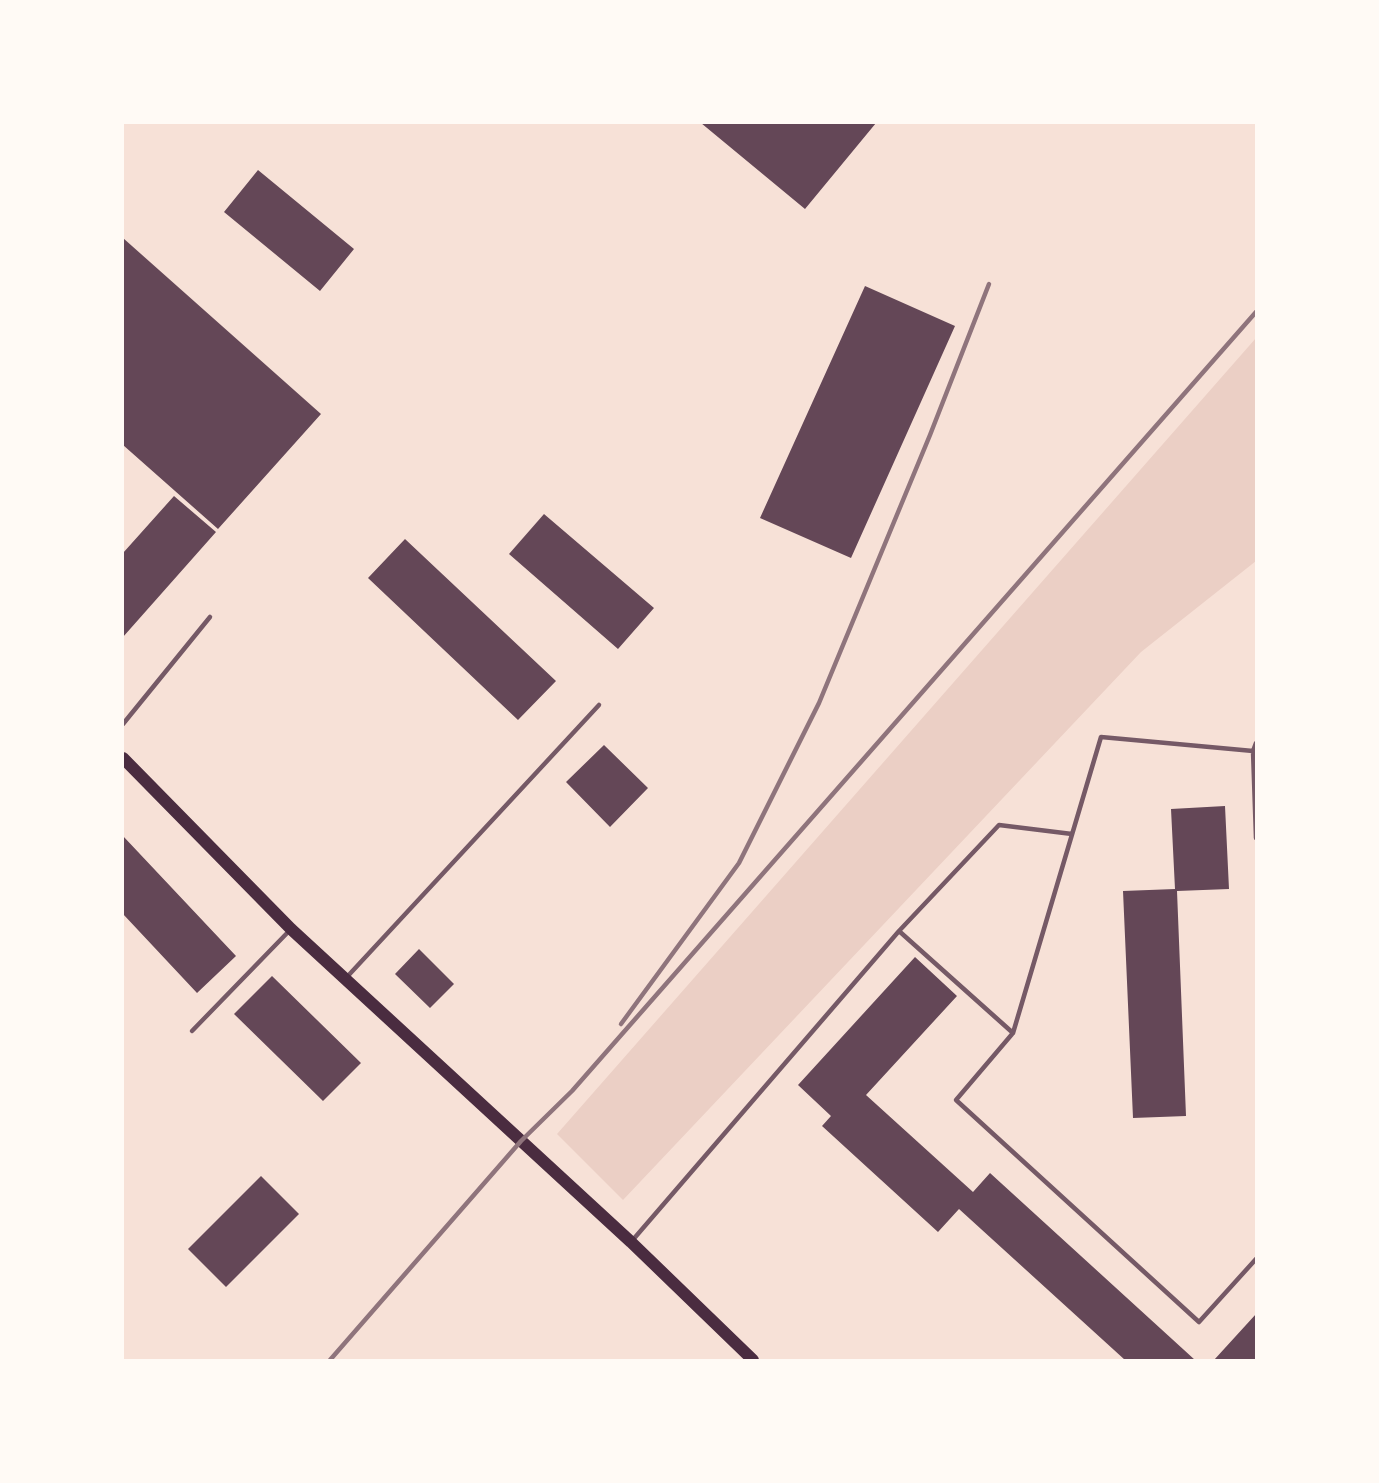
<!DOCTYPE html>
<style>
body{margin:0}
#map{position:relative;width:1379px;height:1483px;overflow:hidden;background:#f7e1d7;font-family:Mulish,sans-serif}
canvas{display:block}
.frame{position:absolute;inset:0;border:124px solid #fffaf5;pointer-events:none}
</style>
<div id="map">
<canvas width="1379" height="1483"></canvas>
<div class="frame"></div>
</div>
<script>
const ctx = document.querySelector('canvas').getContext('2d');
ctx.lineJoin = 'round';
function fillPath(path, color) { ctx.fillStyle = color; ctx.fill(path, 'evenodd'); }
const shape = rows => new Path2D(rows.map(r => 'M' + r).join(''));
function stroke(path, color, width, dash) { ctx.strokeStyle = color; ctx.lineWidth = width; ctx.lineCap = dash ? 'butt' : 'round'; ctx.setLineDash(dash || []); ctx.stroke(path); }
fillPath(shape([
 [1256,338,1256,561,1141,652,623,1200,557,1134]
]), '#ebcfc5');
fillPath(shape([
 [701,123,876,123,805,209],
 [258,170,354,249,320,291,224,212],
 [123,238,321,414,218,529,123,445],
 [865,286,955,326,851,558,760,518],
 [174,496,216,532,123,637,123,553],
 [544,514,654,608,618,649,509,554],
 [405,539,556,681,518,720,368,578],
 [604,745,648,788,610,827,566,782],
 [1225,806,1229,889,1177,891,1186,1116,1133,1118,1123,891,1175,889,1171,809],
 [123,836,236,956,197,993,123,914],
 [419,949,454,984,430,1008,395,974],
 [915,957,957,996,866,1095,973,1192,990,1173,1195,1360,1125,1360,959,1209,938,1232,822,1126,831,1116,798,1085],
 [272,976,361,1063,323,1101,234,1014],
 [261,1176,299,1214,226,1287,188,1249],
 [1256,1314,1256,1360,1214,1360]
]), '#644757');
stroke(shape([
 [123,724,210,617],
 [1256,743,1253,751,1256,838],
 [899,931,1013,1033,956,1100,1199,1322,1256,1259],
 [346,978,599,705],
 [192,1031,291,929],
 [1013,1033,1101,737,1253,751],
 [631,1242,899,931,999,825,1072,834]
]), '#755966', 4.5);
stroke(shape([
 [123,758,291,929,631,1242,753,1360]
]), '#4a2c40', 12);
stroke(shape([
 [621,1024,739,863,819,703,930,435,989,284],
 [330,1360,521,1141,572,1091,1256,312]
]), '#8f747c', 4.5);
</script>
